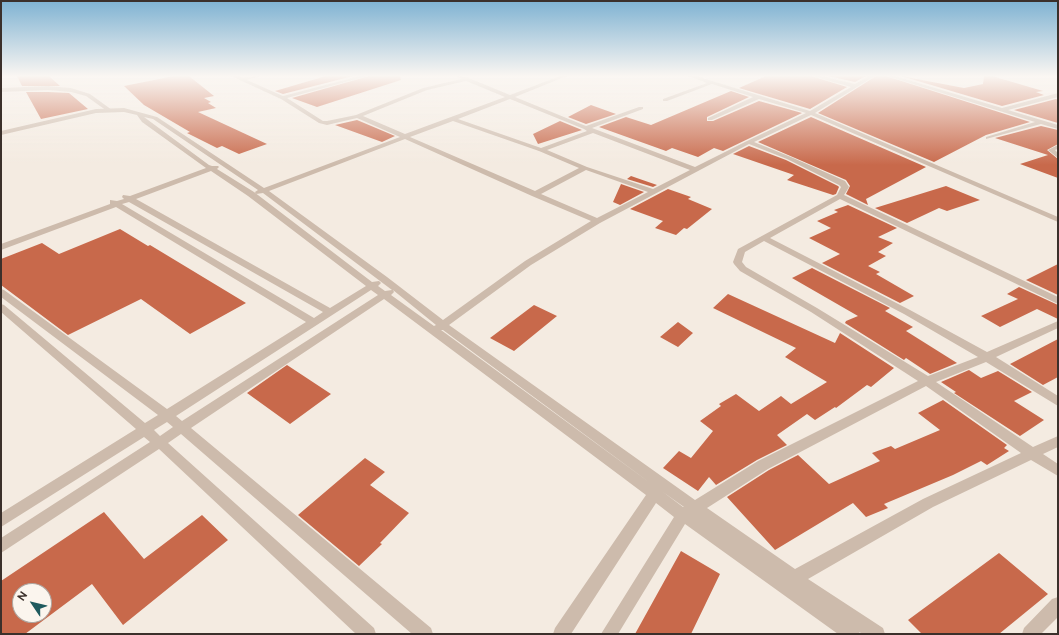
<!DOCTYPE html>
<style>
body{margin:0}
#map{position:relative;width:1059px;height:635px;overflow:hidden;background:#f4ebe1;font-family:Raleway,sans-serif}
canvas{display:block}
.frame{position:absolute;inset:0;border:2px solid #3b302b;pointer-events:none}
.north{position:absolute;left:12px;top:583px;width:40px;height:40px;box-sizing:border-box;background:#fbf5ee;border:1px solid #aea6a0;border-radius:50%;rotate:305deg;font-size:11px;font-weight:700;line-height:16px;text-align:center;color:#3b302b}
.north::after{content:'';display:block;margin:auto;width:14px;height:18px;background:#1f5a5e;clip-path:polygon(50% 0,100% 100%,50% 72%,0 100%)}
</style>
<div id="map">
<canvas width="1059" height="635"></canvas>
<div class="frame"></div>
<div class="north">N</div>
</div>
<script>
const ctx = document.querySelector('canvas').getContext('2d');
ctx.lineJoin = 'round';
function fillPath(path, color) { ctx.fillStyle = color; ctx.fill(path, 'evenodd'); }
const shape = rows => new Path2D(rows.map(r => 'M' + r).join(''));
fillPath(shape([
 [17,76,49,76,60,86,22,86],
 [174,76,189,76,214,96,204,98,211,102,208,103,216,108,198,112,267,144,239,154,222,146,217,148,187,133,190,132,144,105,124,86],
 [326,76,353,76,283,94,275,91],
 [369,76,400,76,401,80,317,107,292,98],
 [766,76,811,76,847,87,810,109,739,88],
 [828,76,866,76,855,82],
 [876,76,886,76,1030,122,986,135,934,162,818,113],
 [901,76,964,88,983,84,984,76,992,76,1043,91,1036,92,1044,95,1002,106],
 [731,91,749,97,707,117,707,121,713,121,759,101,802,113,723,151,714,148,698,157,672,148,666,151,599,127,626,117,651,125],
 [26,92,48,92,69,93,88,109,41,119],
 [1056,99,1058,100,1058,123,1014,110],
 [591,105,616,114,586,124,568,117],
 [811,117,926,167,866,199,868,205,846,194,850,186,846,180,758,142],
 [357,120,395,136,382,142,335,125],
 [560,121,582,130,538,144,533,134],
 [1041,126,1058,130,1058,144,1047,150,1058,159,1058,178,1020,164,1048,155,995,138],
 [749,146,786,160,838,186,839,187,836,194,833,195,787,180,794,175,733,154],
 [631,176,657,185,653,187,627,179],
 [621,184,644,192,620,205,613,202],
 [946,186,980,200,947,211,939,208,907,223,875,208],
 [668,189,691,197,688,199,712,209,687,229,684,228,676,235,655,228,663,221,630,209],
 [848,205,897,228,878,237,893,243,878,252,886,256,868,266,880,272,876,274,914,296,900,303,822,263,840,254,809,238,831,228,817,221,838,212,834,210],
 [120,229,148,246,150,245,246,303,190,334,141,299,68,335,1,285,1,259,42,243,59,254],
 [1058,264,1058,295,1026,280],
 [812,268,890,308,885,311,913,327,906,331,957,363,930,374,906,358,904,360,845,323,846,321,858,316,792,278],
 [1019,287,1058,305,1058,319,1037,309,1000,327,981,316,1018,299,1007,294],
 [728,294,835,343,840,333,894,368,871,387,867,385,836,408,835,407,815,420,807,414,777,435,787,445,757,460,716,485,709,477,698,491,663,468,679,451,691,458,713,431,700,421,721,406,719,404,736,394,759,411,781,396,791,404,827,382,785,357,796,348,713,308],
 [534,305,557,316,514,351,490,338],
 [678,322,693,333,678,347,660,337],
 [1058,339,1058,377,1043,385,1010,364],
 [287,365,331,394,290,424,247,393],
 [969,370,981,378,998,371,1032,392,1014,401,1044,420,1020,436,954,393,956,392,941,382],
 [943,400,1007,445,1004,448,1009,451,987,465,981,461,953,475,884,504,888,508,866,517,853,503,775,550,727,497,769,470,798,455,829,484,880,461,872,453,891,446,895,449,940,430,918,413],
 [365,458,385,472,370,485,409,513,380,543,382,544,359,566,298,515],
 [104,512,144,559,202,515,228,540,123,625,92,584,25,634,1,634,1,581],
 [20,591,44,591,44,615,20,615],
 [681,551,720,574,691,634,635,634],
 [999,553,1048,594,999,634,922,634,908,620]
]), '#c8694b');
fillPath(shape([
 [48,86,71,88,90,94,112,110,107,111,86,96,71,92,48,90,1,92,1,88,48,86]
]), '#cdbbac');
fillPath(shape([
 [231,76,238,76,243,78,260,76,247,80,283,96,360,76,368,76,287,98,323,121,327,121,356,115,423,88,461,79,457,76,469,78,510,95,560,76,567,76,515,97,586,126,639,107,643,107,643,109,592,128,695,167,747,141,806,113,759,99,712,120,708,120,708,118,753,97,712,84,667,101,663,101,663,99,707,83,688,76,696,76,810,111,851,87,812,76,821,76,855,84,869,76,875,76,815,113,1058,217,1058,222,811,115,754,142,791,157,845,181,849,187,844,195,1058,297,1058,304,840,199,770,238,910,310,987,352,1058,321,1058,328,996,357,1058,396,1058,406,986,362,936,382,1033,447,1058,436,1058,447,1043,454,1058,464,1058,476,1031,460,933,507,808,579,883,628,885,634,863,634,859,632,860,634,838,634,685,524,618,634,601,634,674,517,656,503,571,634,553,634,555,628,646,495,384,299,191,428,431,628,433,634,412,634,181,434,168,443,374,628,376,634,356,634,159,449,1,553,1,538,150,442,144,437,1,527,1,513,136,429,1,312,1,304,4,305,145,423,158,415,1,297,1,289,4,290,167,409,306,322,116,207,1,250,1,244,110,204,110,200,117,201,124,199,122,197,123,195,130,196,206,168,142,122,137,115,124,112,96,113,1,135,1,131,96,109,124,108,157,117,264,188,400,137,357,118,327,125,319,123,281,99,231,76],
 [466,81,505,97,405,134,363,116,427,90,466,81],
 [510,99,584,129,587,131,541,148,458,119,510,99],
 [144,117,153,119,258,190,255,192,256,194,263,193,392,290,385,291,378,286,381,283,379,281,372,282,254,192,217,169,219,167,218,166,212,166,209,165,144,117],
 [453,121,539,151,579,168,535,191,410,137,453,121],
 [593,133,690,170,653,189,587,167,547,150,593,133],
 [405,139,532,196,591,221,525,261,443,320,387,277,269,191,405,139],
 [749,144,787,159,839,185,841,187,837,195,738,249,733,262,734,264,740,271,811,312,918,381,758,461,695,500,449,325,531,265,600,223,749,144],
 [586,170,648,192,597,218,541,194,586,170],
 [211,171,248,196,366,286,330,308,136,199,211,171],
 [129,202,323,312,314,318,122,204,129,202],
 [764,241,904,314,978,357,928,376,817,308,746,267,742,262,745,252,764,241],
 [371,290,378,295,182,421,176,416,371,290],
 [393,290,436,325,434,326,391,295,394,292,393,290],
 [441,330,443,330,653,485,441,330],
 [926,386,1021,453,923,499,795,569,707,508,768,469,926,386],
 [167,422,173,427,160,436,154,430,167,422],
 [663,492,684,507,683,507,663,492],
 [887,76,895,76,1002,108,1058,93,1058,97,1008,110,1058,125,1058,129,1041,124,986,139,986,137,1035,122,887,76],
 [1058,145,1058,149,1055,150,1058,153,1058,158,1048,150,1058,145],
 [1058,597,1058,617,1041,634,1022,634,1024,628,1052,599,1058,597]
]), '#cdbbac');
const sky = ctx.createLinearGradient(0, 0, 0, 165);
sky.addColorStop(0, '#7eb2d2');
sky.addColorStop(0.46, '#faf6f2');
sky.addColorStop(1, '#faf6f200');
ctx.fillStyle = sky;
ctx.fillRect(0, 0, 1059, 165);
</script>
